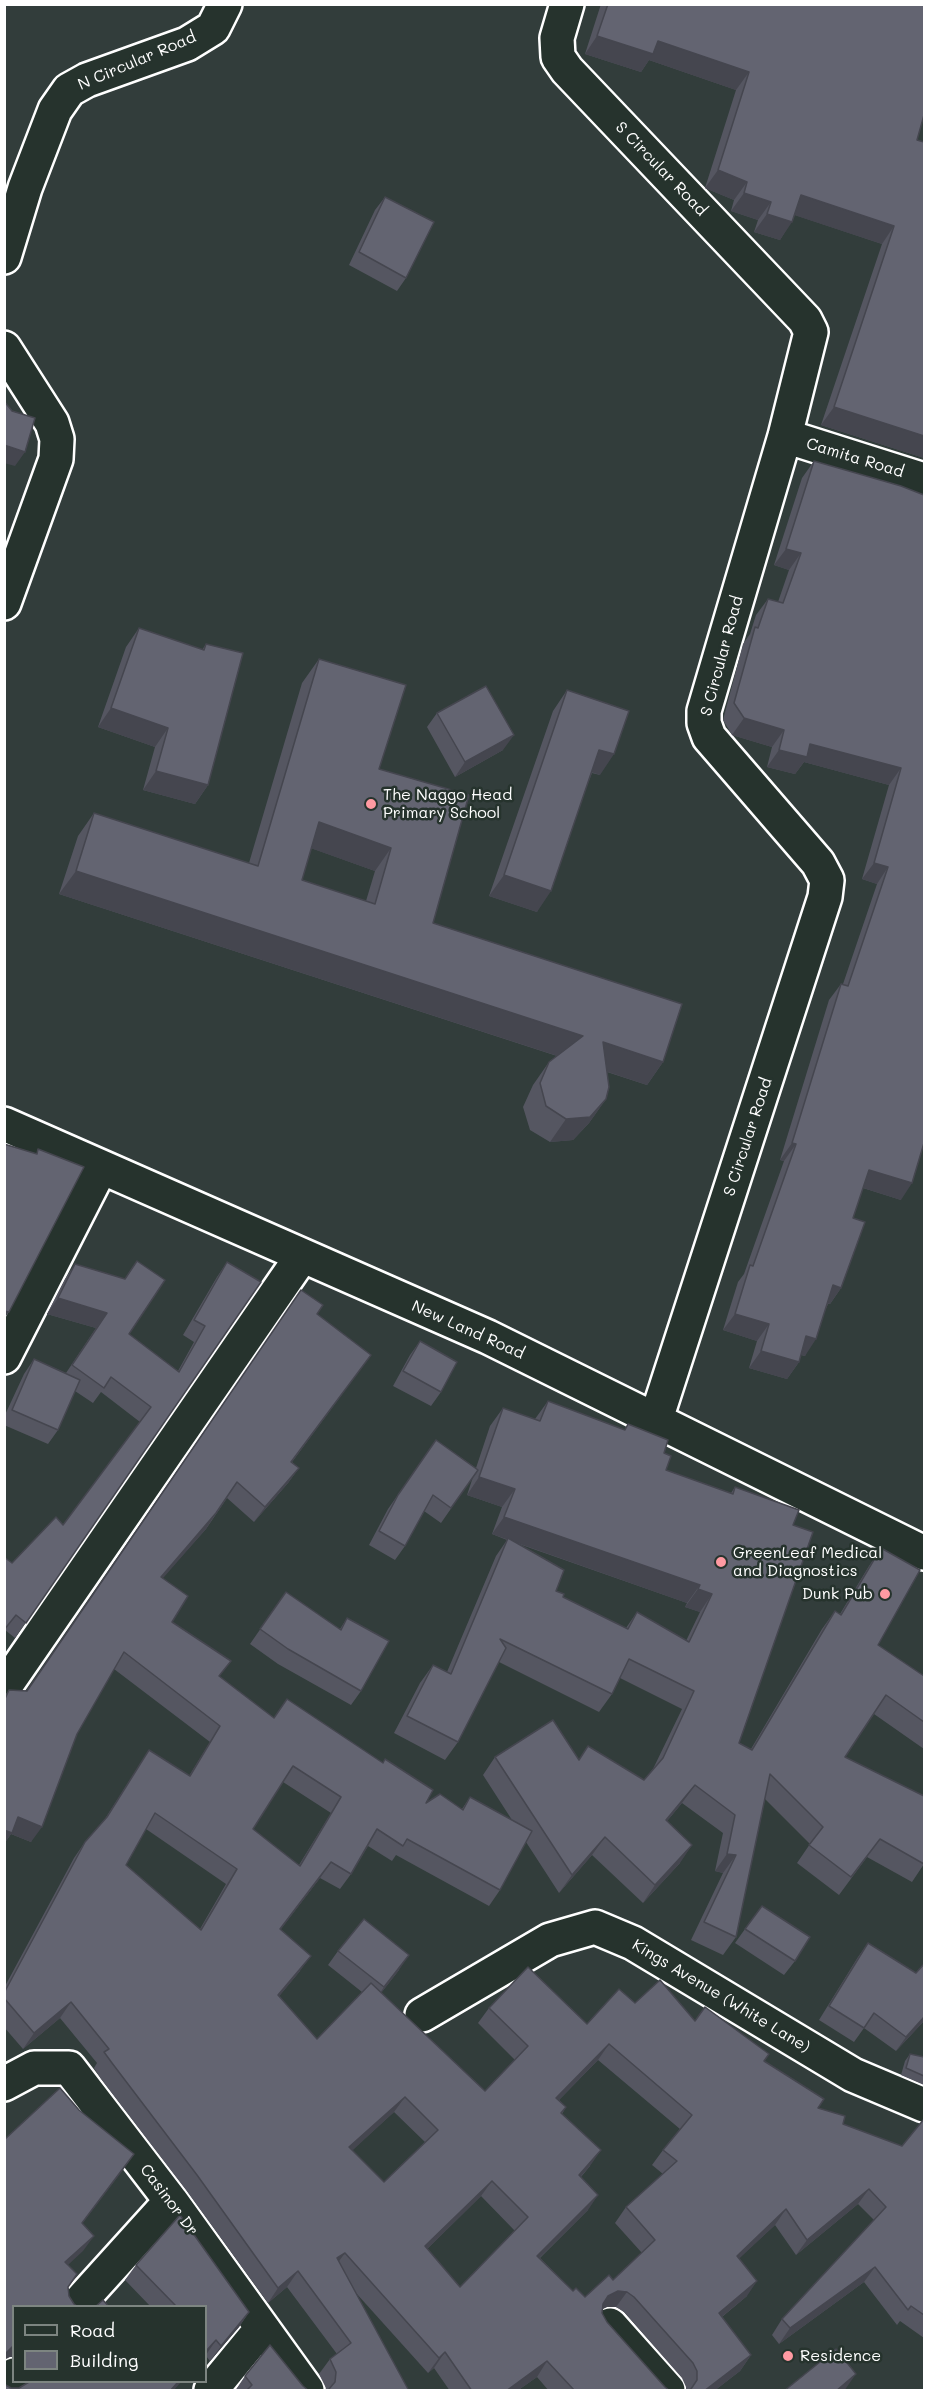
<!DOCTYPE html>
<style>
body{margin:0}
#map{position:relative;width:929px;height:2395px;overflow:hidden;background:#323d3b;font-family:Mali,sans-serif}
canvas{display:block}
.frame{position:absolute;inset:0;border:6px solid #fff;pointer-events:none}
.legend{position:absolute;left:12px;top:2305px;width:195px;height:78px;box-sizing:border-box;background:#26332d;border:2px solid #7d8581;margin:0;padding:8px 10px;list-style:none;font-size:18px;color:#fff}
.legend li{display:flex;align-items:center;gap:12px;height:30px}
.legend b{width:30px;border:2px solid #7d8581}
</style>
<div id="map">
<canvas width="929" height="2395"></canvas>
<div class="frame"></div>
<ul class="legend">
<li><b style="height:8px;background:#26332d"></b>Road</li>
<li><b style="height:16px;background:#636471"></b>Building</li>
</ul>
</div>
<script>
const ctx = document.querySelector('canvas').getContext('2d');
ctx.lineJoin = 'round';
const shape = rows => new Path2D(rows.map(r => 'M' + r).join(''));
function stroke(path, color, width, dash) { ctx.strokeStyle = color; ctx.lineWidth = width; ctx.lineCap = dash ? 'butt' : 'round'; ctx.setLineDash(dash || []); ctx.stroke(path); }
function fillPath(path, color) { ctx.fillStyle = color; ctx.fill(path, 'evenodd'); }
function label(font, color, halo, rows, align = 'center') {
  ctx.font = font + ' Mali,sans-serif'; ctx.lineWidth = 5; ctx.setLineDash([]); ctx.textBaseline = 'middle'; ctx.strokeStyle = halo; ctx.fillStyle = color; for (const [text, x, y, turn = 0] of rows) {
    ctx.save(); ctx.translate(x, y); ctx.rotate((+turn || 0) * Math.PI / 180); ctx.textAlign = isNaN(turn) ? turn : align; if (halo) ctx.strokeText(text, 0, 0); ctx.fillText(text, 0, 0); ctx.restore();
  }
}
const minor = shape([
 [567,4,557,38,558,57,567,70,805,320,811,332,785,436,704,711,704,723,709,737,818,863,827,880,825,897,656,1419],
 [4,257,25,188,55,110,69,90,87,80,187,44,213,28,225,4],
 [4,348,52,423,57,439,56,459,4,603],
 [785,436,924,480],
 [4,1124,488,1337,924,1553],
 [4,1357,101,1167],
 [4,1688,302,1256],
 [422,2015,550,1940,595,1927,633,1943,853,2075,924,2105],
 [4,2084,34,2068,69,2068,171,2201,307,2390],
 [76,2306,171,2201],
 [610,2325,668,2390],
 [4,2385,14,2375],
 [211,2390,262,2328]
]);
stroke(minor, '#fff', 38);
stroke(minor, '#26332d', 33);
fillPath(shape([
 [601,4,924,4,917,140,924,458,821,425,882,244,795,215,780,240,754,232,758,220,731,211,734,200,705,188,736,90,649,60,641,72,585,54],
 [385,197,406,278,397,291,349,265,375,210],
 [814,461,901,486,901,1200,863,1188,853,1218,841,1288,830,1304,828,1304,805,1356,801,1355,799,1362,787,1379,749,1368,757,1341,723,1330,738,1282,744,1274,784,1161,780,1160,829,1000,841,984,843,984,877,884,862,879,889,785,804,762,795,774,767,767,772,747,732,735,723,720,743,644,750,634,756,615,768,599,778,602,789,570,774,565,802,478],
 [139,628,202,650,206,644,208,785,195,804,143,790,155,747,98,727,126,647],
 [319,659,379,769,433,923,663,1062,647,1085,607,1072,606,1099,589,1123,573,1140,550,1142,530,1130,523,1107,533,1085,549,1062,557,1056,59,894,78,836,94,813,249,863,302,683],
 [311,848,375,871,366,901,302,880],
 [567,690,600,775,592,773,537,912,489,896,553,711],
 [437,713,503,750,455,777,427,727],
 [227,1262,261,1282,15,1638,5,1630,4,1632,4,1557,12,1563,63,1525,140,1422,101,1392,93,1403,75,1391,58,1430,48,1444,4,1425,4,1417,24,1374,34,1359,66,1373,96,1328,47,1314,65,1279,75,1264,129,1334,178,1371,194,1342,183,1335,217,1277],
 [317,1314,360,1370,292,1462,299,1468,288,1483,254,1522,227,1498,206,1529,162,1578,172,1622,220,1677,273,1718,426,1803,462,1809,470,1797,512,1820,483,1775,495,1757,579,1760,588,1746,644,1780,653,1769,682,1709,620,1678,612,1694,599,1712,499,1662,458,1742,445,1760,394,1733,420,1683,433,1665,447,1672,496,1556,507,1540,492,1534,502,1507,467,1495,473,1477,441,1523,424,1511,405,1546,395,1560,369,1545,388,1509,436,1440,476,1468,490,1426,503,1408,535,1419,548,1401,624,1430,628,1424,664,1453,666,1470,731,1493,735,1487,793,1525,739,1743,751,1749,822,1629,835,1611,840,1614,869,1566,881,1548,878,1645,924,1676,924,1749,874,1714,845,1757,924,1796,924,1864,912,1882,867,1857,839,1895,797,1863,810,1844,765,1799,736,1937,723,1955,691,1940,723,1873,715,1871,723,1833,682,1803,667,1821,680,1863,643,1903,592,1855,559,1893,526,1842,500,1890,489,1906,396,1855,392,1861,368,1846,351,1874,340,1889,320,1878,280,1930,300,1971,279,1996,317,2039,362,1992,328,1965,338,1951,399,1970,381,1993,485,2091,515,2060,478,2023,489,2008,587,2024,635,2003,695,2021,764,2061,818,2108,843,2124,902,2146,924,2119,924,2338,900,2321,897,2325,864,2282,779,2344,772,2335,782,2319,874,2220,858,2204,796,2255,775,2225,739,2258,747,2296,722,2317,751,2355,740,2371,714,2391,686,2391,686,2387,682,2378,624,2312,616,2307,607,2307,603,2309,602,2313,607,2322,665,2387,670,2391,549,2391,537,2377,517,2391,450,2391,434,2368,428,2373,356,2293,409,2391,325,2391,326,2388,319,2374,330,2359,337,2354,287,2287,268,2303,186,2190,101,2079,94,2068,97,2063,60,2018,23,2049,4,2027,4,1988,74,1858,85,1842,103,1822,149,1750,189,1776,210,1742,114,1669,77,1734,31,1842,11,1834,4,1844,4,1697,9,1690,27,1691],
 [519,1544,687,1603,685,1607,700,1612,686,1641,637,1612,626,1628,563,1597,556,1591],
 [283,1782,331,1813,299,1865,253,1829],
 [146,1829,226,1884,200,1929,126,1865],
 [598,2060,680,2129,663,2150,652,2165,663,2174,626,2207,615,2223,642,2253,613,2280,585,2297,573,2291,540,2258,588,2210,581,2177,590,2166,562,2114,566,2107,559,2100],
 [394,2112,425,2142,384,2182,352,2150],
 [481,2196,515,2231,460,2287,427,2249],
 [420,1341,441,1392,431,1406,393,1386,410,1355],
 [286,1592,340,1629,347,1618,361,1691,351,1705,278,1664,250,1644],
 [745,1929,795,1961,784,1975,735,1943],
 [868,1943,924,2021,896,2051,864,2028,854,2042,819,2020,858,1957],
 [910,2054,924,2057,924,2085,901,2075,905,2061],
 [136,2265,249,2312,239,2327,210,2361,206,2356,206,2307,151,2307,125,2280],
 [245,2376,303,2386,309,2391,235,2391]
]), '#555661');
fillPath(shape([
 [597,36,658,41,749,72,736,90,649,60,641,72,585,54],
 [718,170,747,182,734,200,705,188],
 [744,193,771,202,758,220,731,211],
 [801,195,894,226,882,244,788,213],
 [767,214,792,222,780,240,754,232],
 [834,407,924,436,924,458,821,425],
 [4,445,25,452,15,466,4,463],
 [786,549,801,553,789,570,774,565],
 [111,708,168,728,155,747,98,727],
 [744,718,784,730,772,747,732,735],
 [514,735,503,750,455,777,465,762],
 [810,744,901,768,889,785,804,762,795,774,767,767,779,750],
 [599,750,614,754,600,775,585,770],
 [156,771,208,785,195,804,143,790],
 [319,822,391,848,375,871,302,845],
 [874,863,888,867,877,884,862,879],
 [76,871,583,1036,567,1059,59,894],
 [504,875,551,891,537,912,489,896],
 [603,1042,663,1062,647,1085,587,1065],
 [606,1099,589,1123,573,1140,550,1142,566,1119],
 [792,1143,796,1144,784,1161,780,1160],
 [869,1170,912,1183,901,1200,857,1186],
 [833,1285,841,1288,830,1304,822,1302],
 [58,1298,107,1313,96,1328,47,1314],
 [4,1311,9,1312,4,1319],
 [735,1314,769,1324,757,1341,723,1330],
 [806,1336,816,1339,805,1356,795,1353],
 [761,1351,799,1362,787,1379,749,1368],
 [299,1468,288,1483,254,1522,265,1507],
 [479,1477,515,1489,502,1507,467,1495],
 [216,1513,206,1529,150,1593,161,1577],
 [504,1517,700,1585,687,1603,492,1534],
 [698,1589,712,1594,700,1612,685,1607],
 [695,1785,682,1803,653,1838,666,1820],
 [18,1817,42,1827,31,1842,11,1834,4,1844,4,1830],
 [605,1837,592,1855,559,1893,572,1875],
 [692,1845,680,1863,643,1903,655,1885],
 [727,1854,736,1855,723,1873,715,1871],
 [331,1862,320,1878,269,1945,280,1929],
 [409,1955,399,1970,374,2002,384,1987],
 [311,1956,300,1971,267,2011,278,1995],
 [71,2002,60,2018,23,2049,34,2033],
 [924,2017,924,2021,896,2051,906,2037],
 [609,2044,598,2060,546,2113,556,2098],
 [405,2097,394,2112,339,2163,349,2147],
 [601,2150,590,2166,568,2191,579,2175],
 [134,2154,123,2170,71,2238,82,2223],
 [492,2181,481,2196,414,2262,425,2246],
 [869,2189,858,2204,796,2255,807,2240],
 [598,2195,588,2210,526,2271,537,2256],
 [786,2209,775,2225,726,2271,737,2256],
 [94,2236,83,2251,54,2278,65,2262],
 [345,2253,334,2268,337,2258],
 [875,2267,864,2282,779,2344,790,2328],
 [298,2271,287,2287,268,2303,278,2288],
 [757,2281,747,2296,708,2328,719,2313],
 [618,2291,627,2292,616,2307,607,2307,597,2311,608,2296],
 [249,2312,239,2327,210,2361,221,2346],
 [216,2340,206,2355,206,2351],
 [14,2345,14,2357,10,2357,4,2360,4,2355],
 [445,2352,434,2368,428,2373,439,2358],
 [751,2355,740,2371,714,2391,704,2391],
 [547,2361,537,2377,517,2391,506,2391],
 [856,2374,844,2391,836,2391],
 [178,2382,181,2382,173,2391,170,2391]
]), '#45464f');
const building = shape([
 [608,4,924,4,924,115,917,140,924,142,924,436,834,407,894,226,801,195,792,222,767,214,771,202,744,193,747,182,718,170,749,72,658,41,653,54,597,36,608,4],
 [385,197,434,222,406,278,359,252,385,197],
 [4,401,12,411,35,418,25,452,4,445,4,401],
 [814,461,901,486,924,495,924,1143,912,1183,869,1170,853,1218,865,1222,841,1288,833,1285,816,1339,806,1336,799,1362,761,1351,769,1324,735,1314,750,1265,753,1266,796,1144,792,1143,841,984,848,986,888,867,874,863,901,768,810,744,807,757,779,750,784,730,744,718,734,703,755,627,758,628,768,599,783,603,801,553,786,549,814,461],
 [139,628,204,650,206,644,243,653,208,785,156,771,168,728,111,708,139,628],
 [319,659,406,685,379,769,469,795,433,923,682,1004,663,1062,603,1042,609,1087,606,1099,590,1117,566,1119,546,1106,540,1083,549,1062,583,1036,76,871,94,813,258,866,319,659],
 [319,822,391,848,375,904,302,880,319,822],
 [486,686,514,735,465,762,437,713,486,686],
 [567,690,629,711,614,754,599,750,551,891,504,875,567,690],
 [4,1144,37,1154,38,1149,84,1167,9,1312,4,1311,4,1144],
 [137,1261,165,1280,129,1334,179,1372,205,1326,194,1320,227,1262,261,1282,26,1623,16,1615,4,1630,4,1557,12,1563,56,1517,63,1525,151,1407,111,1377,104,1388,72,1365,107,1313,58,1298,75,1264,125,1279,137,1261],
 [301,1290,323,1305,317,1314,371,1355,291,1462,299,1468,265,1507,237,1482,216,1513,161,1577,188,1596,172,1622,231,1661,219,1676,274,1718,287,1699,383,1763,385,1759,433,1790,426,1803,440,1794,463,1810,470,1797,532,1831,500,1890,407,1839,403,1846,377,1829,351,1874,331,1862,280,1929,311,1956,278,1995,317,2039,371,1983,485,2091,528,2046,489,2008,528,1967,587,2024,619,1989,635,2003,660,1980,695,2021,705,2007,769,2054,764,2061,824,2099,818,2108,845,2116,843,2124,902,2146,924,2119,924,2315,911,2306,908,2310,875,2267,790,2328,782,2319,886,2207,869,2189,807,2240,786,2209,737,2256,757,2281,719,2313,751,2355,704,2391,687,2391,691,2389,697,2380,697,2371,693,2363,634,2297,627,2292,618,2291,608,2296,603,2304,602,2313,607,2322,665,2387,670,2391,575,2391,547,2361,506,2391,472,2391,445,2352,439,2358,345,2253,337,2258,409,2391,326,2391,329,2389,335,2382,336,2372,330,2359,351,2343,298,2271,278,2288,197,2175,112,2063,104,2052,109,2049,71,2002,34,2033,4,1998,4,1993,85,1842,107,1817,149,1750,190,1776,220,1726,124,1652,77,1734,42,1827,18,1817,12,1833,4,1830,4,1701,9,1690,27,1691,301,1290],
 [293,1766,341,1797,300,1866,253,1829,293,1766],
 [155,1813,237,1869,201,1930,126,1865,155,1813],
 [609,2044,692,2115,663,2150,677,2161,626,2207,655,2240,613,2280,609,2275,585,2297,576,2288,573,2291,537,2256,598,2195,579,2175,601,2150,561,2113,566,2107,556,2098,609,2044],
 [405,2097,438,2130,384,2182,349,2147,405,2097],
 [492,2181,528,2217,460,2287,425,2246,492,2181],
 [420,1341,457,1362,441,1392,403,1371,420,1341],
 [34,1359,80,1380,58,1430,12,1410,34,1359],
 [548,1401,625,1430,628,1424,668,1440,664,1453,671,1456,666,1470,733,1494,735,1487,799,1510,793,1525,813,1532,739,1743,752,1750,835,1611,841,1615,881,1548,920,1570,878,1645,924,1676,924,1722,886,1695,845,1757,924,1796,924,1864,880,1839,851,1877,809,1845,823,1827,770,1774,736,1937,704,1922,736,1855,727,1854,735,1815,695,1785,666,1820,692,1845,655,1885,605,1837,572,1875,495,1757,553,1720,579,1760,588,1746,644,1780,663,1758,694,1691,629,1659,612,1694,500,1639,506,1648,458,1742,407,1716,433,1665,451,1674,508,1538,564,1570,556,1591,564,1594,563,1597,628,1629,637,1612,689,1642,712,1594,698,1589,700,1585,504,1517,515,1489,479,1477,503,1408,540,1421,548,1401],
 [436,1440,478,1470,451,1508,433,1495,405,1546,379,1531,398,1495,436,1440],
 [286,1592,341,1630,347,1618,389,1641,361,1691,288,1649,260,1629,286,1592],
 [762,1906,810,1937,795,1961,745,1929,762,1906],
 [364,1919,409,1955,384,1987,338,1951,364,1919],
 [868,1943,916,1973,924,1964,924,2017,906,2037,874,2013,864,2028,829,2006,868,1943],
 [910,2054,924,2057,924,2076,906,2068,910,2054],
 [60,2088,79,2110,134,2154,82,2223,94,2236,65,2262,77,2274,68,2287,69,2296,74,2304,78,2307,14,2307,14,2345,4,2355,4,2140,60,2088],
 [180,2215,249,2312,221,2346,216,2340,206,2351,206,2307,175,2307,176,2306,136,2265,180,2215],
 [103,2300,109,2307,95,2307,103,2300],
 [270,2345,303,2386,309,2391,246,2391,252,2385,245,2376,270,2345],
 [836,2349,856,2374,836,2391,784,2391,836,2349],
 [29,2382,178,2382,170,2391,4,2391,4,2384,11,2388,19,2388,29,2382]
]);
fillPath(building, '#636471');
stroke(building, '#45464f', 1.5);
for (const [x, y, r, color] of [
 [371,804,6,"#ff9aa2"],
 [721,1562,6,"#ff9aa2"],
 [885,1594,6,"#ff9aa2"],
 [788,2356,6,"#ff9aa2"]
]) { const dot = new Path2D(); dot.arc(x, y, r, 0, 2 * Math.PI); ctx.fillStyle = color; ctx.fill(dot); stroke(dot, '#26332d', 2); }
label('16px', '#fff', '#26332d', [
 ["N Circular Road",137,61,-23],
 ["S Circular Road",661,169,46],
 ["Camita Road",855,458,17],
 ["S Circular Road",722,656,-75],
 ["S Circular Road",748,1137,-72],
 ["New Land Road",468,1330,24],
 ["Kings Avenue (White Lane)",721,1996,31],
 ["Casinor Dr",169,2200,53]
]);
label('16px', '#fff', '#26332d', [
 ["The Naggo Head",383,795],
 ["Primary School",383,813],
 ["GreenLeaf Medical",733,1553],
 ["and Diagnostics",733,1571],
 ["Dunk Pub",873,1594,"right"],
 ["Residence",800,2356]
], 'left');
</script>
